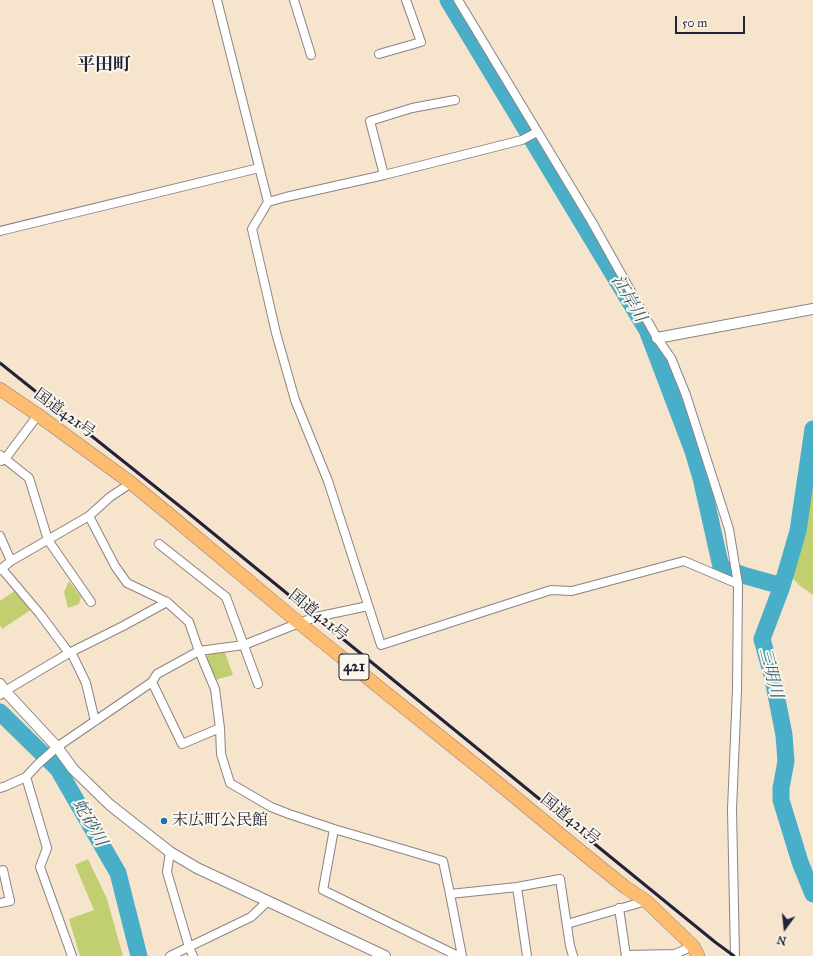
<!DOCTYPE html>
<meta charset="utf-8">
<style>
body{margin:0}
#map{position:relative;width:813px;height:956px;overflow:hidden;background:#f6e4cc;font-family:"IM FELL Great Primer",serif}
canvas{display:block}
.north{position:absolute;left:765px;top:908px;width:40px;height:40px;-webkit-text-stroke:3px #fbf7ec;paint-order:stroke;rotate:195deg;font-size:11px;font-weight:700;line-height:16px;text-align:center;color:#22223b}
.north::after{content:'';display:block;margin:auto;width:14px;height:18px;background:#22223b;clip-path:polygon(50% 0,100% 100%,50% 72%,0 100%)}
.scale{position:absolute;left:675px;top:16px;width:70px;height:18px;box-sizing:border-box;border:2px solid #22223b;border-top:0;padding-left:5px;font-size:12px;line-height:14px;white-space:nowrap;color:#22223b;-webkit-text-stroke:3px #fbf7ec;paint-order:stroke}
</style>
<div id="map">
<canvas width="813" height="956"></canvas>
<div class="north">N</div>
<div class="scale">50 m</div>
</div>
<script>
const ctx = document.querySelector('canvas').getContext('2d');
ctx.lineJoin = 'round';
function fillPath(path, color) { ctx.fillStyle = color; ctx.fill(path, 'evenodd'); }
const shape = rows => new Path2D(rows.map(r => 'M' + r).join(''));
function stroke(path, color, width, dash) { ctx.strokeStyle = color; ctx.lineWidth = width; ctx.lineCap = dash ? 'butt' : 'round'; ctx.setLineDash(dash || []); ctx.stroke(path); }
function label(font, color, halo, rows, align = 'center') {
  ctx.font = font + ' "IM FELL Great Primer","Noto Serif JP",serif'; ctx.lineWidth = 4; ctx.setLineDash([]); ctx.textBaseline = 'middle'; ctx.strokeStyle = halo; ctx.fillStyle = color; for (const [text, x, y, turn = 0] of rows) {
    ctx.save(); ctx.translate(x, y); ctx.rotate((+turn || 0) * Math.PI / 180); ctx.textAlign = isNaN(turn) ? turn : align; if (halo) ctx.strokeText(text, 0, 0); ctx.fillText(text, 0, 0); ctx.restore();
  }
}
fillPath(shape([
 [808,488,813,489,813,595,799,585,789,574,802,531],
 [69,581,81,597,79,604,68,608,64,592],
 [16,590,32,609,2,629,0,625,0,601],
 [224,650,233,675,215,680,206,658,210,652],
 [88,859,107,899,123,956,80,956,69,919,94,910,75,865]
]), '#c1cf71');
stroke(shape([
 [448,0,647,330,693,451,701,478,721,567,746,576,782,586],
 [813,429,798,531,782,586,762,639,773,679,784,735,786,761,781,788,781,800,800,862,813,894],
 [0,712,58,769,118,873,139,956]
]), '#49aec8', 17);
const minor = shape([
 [217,0,268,202],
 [294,0,311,55],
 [458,0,592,222,657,338,671,358,686,395,729,529,738,584,737,690,732,809,735,956],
 [379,54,421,42,406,0],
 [537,132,522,140,384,175,286,197,268,202,252,229,276,333,295,400,328,481,381,645,551,590,572,591,684,561,738,584],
 [384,175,370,121,412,108,455,100],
 [0,231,259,168],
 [0,455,29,478,48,540,91,602],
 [1,461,5,459,38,415],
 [89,516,115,566,127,583,167,602,189,622,199,651,215,689,220,728,221,754,230,783,271,807,289,814,334,829,443,861,450,894,462,956],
 [0,536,11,561],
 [159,544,226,597,258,684],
 [2,569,40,614,69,653],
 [0,570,11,561,89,516,110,497,131,483],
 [71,652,86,683,95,721],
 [152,682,182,744,220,728],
 [0,695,5,691,69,653,123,626,167,602],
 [26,777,47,848,40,867,72,956],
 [0,788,6,786,26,777,38,764,57,747,152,682,157,674,199,651,244,645,299,623,316,617,368,606],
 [334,829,323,890,458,956],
 [170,852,167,872,189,947,193,956],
 [0,871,3,870,10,901,0,903],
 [517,887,527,956],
 [450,894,517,887,560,879,570,946,573,956],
 [619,908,626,956],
 [567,924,646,901],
 [626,955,675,954,693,946],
 [170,956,251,917,268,901]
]);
const tertiary = shape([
 [657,338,813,309],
 [0,684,5,691,57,747,73,769,110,805,170,852,197,868,385,956]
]);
const trunk = shape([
 [0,389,38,415,131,483,176,520,299,623,487,774,584,854,625,887,646,901,693,946,698,956]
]);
stroke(minor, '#8c8384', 10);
stroke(tertiary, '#8c8384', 12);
stroke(trunk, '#8c8384', 14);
stroke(minor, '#fff', 8);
stroke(tertiary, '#fff', 10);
stroke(trunk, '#fdbc6f', 13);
stroke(shape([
 [0,363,187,512,715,942,734,956]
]), '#22223b', 3);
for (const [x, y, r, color] of [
 [164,821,4,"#1f6fb2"]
]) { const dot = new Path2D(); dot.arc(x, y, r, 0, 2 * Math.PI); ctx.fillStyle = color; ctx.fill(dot); stroke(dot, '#fbf7ec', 1.5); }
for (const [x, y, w] of [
 [354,667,30]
]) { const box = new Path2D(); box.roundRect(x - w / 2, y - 13, w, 26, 3); ctx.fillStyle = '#fbf7ec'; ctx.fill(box); stroke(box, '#22223b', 1); }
label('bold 15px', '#22223b', null, [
 ["421",354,667]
]);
label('16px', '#22223b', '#fbf7ec', [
 ["国道421号",64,414,36],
 ["国道421号",318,616,39],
 ["国道421号",570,820,39]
]);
label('16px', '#22223b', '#fbf7ec', [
 ["末広町公民館",172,821]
], 'left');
label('italic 17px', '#325a73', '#fbf7ec', [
 ["江岸川",628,299,59],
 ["三明川",770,673,76],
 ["蛇砂川",89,823,60]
]);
label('bold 18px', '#22223b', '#fbf7ec', [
 ["平田町",104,66]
]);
</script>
